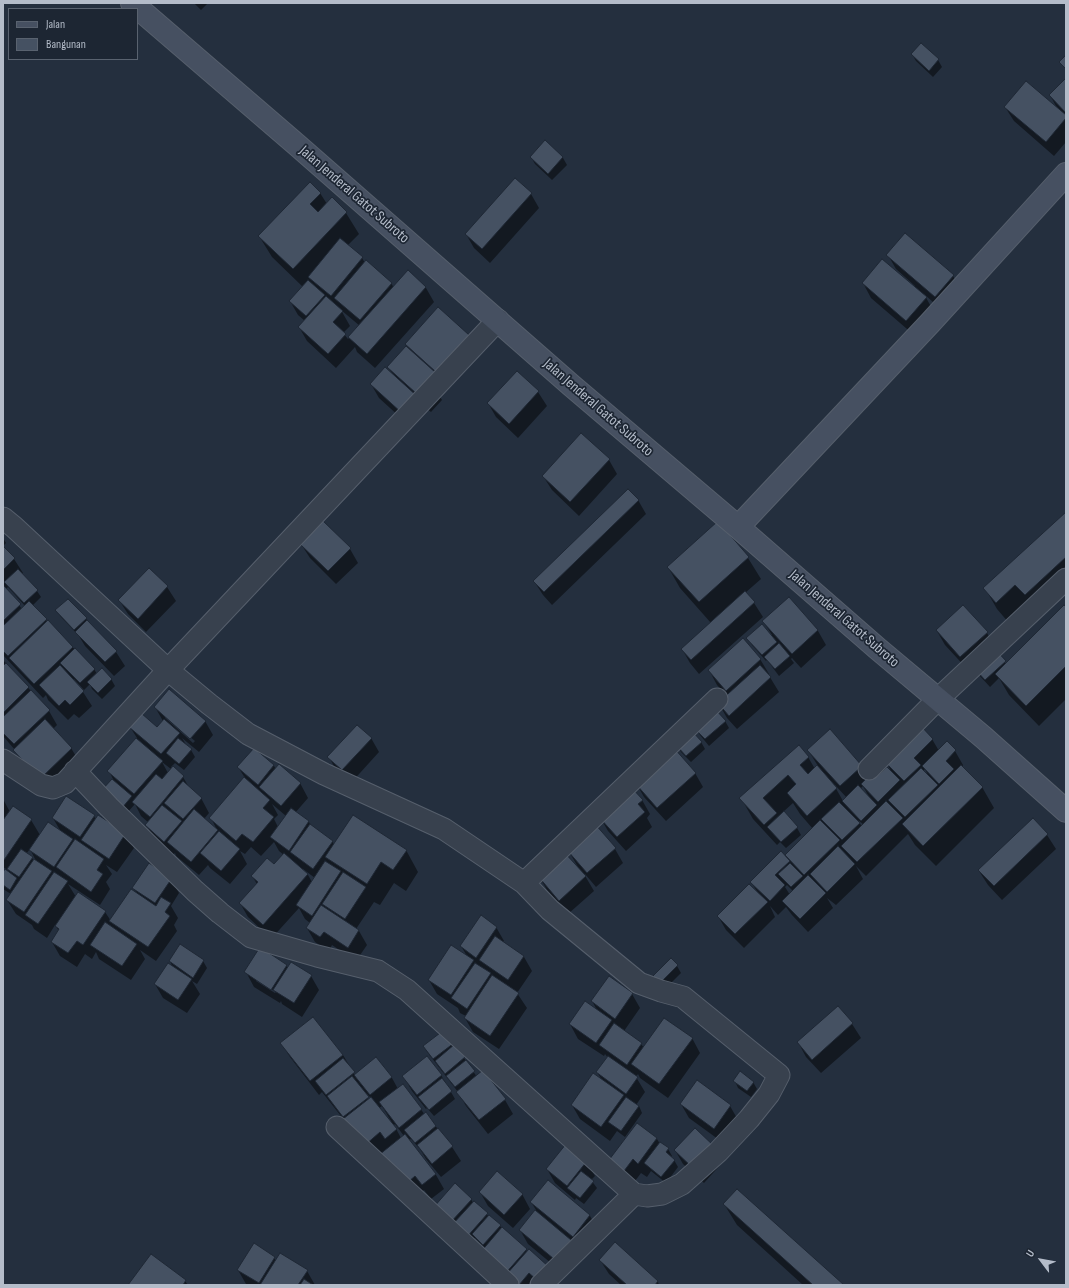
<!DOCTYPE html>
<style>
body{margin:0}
#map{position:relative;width:1069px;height:1288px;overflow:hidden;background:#242f3e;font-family:"Sofia Sans Condensed",sans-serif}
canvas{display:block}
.frame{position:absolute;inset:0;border:4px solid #b4bcc9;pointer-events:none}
.legend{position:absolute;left:8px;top:8px;width:130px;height:52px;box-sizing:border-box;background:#1d2633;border:1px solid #59626f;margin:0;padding:5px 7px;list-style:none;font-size:12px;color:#b4bcc9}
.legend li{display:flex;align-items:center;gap:8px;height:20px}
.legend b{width:20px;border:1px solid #59626f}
.north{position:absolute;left:1021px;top:1240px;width:40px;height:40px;-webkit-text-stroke:3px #1d2633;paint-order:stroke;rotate:302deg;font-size:11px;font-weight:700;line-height:16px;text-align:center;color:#b4bcc9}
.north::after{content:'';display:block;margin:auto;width:14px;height:18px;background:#b4bcc9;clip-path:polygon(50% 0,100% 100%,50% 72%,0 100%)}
</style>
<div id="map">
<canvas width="1069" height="1288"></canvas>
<div class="frame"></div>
<ul class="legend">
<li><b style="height:5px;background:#465061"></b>Jalan</li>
<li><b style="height:11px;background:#455162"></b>Bangunan</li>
</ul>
<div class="north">U</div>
</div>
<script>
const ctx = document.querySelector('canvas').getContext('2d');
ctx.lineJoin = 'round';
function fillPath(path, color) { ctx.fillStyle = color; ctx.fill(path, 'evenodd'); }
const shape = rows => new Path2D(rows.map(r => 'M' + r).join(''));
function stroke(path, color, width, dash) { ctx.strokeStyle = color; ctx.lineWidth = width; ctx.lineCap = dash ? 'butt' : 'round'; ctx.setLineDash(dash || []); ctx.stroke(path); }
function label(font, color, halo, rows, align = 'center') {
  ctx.font = font + ' "Sofia Sans Condensed",sans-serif'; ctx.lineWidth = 3.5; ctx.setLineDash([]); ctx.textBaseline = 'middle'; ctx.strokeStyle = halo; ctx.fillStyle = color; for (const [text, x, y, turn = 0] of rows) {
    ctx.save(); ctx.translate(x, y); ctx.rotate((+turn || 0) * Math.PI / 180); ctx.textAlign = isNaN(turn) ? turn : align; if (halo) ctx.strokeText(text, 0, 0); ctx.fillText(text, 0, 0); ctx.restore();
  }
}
fillPath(shape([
 [194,3,208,3,201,10],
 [912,54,938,60,942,67,933,77,916,61],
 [1066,79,1066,142,1054,156,1014,121,1005,107,1057,108,1050,95],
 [545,142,563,158,567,165,552,180,535,164,531,157],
 [515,179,531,194,539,208,490,263,474,248,466,234],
 [320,193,327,204,332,199,346,213,359,234,347,246,362,258,365,263,391,283,394,288,408,272,426,288,434,302,375,368,357,352,355,347,336,368,307,341,299,327,305,321,298,315,290,301,303,287,272,257,259,236],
 [341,310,360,326,348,339,343,333,350,326],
 [888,255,953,276,961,290,943,311,924,294,934,312,914,335,871,298,863,283,914,287,915,286,896,269],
 [468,336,476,350,438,394,442,400,431,412,421,404,426,412,412,428,379,398,371,384,393,375,388,367,410,350,406,344],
 [517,372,538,392,547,406,518,438,496,417,488,403],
 [609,460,617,474,579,516,552,490,543,476],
 [638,500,646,514,552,605,543,595,534,581],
 [1066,514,1066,590,1009,623,997,609,985,588],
 [3,538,6,543,3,546],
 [301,544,350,549,358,563,336,584,310,558],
 [3,547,14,559,23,573,22,574,37,591,41,597,32,606,94,669,97,674,111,679,115,686,102,699,92,689,90,684,84,690,74,679,73,681,83,692,92,706,79,718,74,714,68,720,48,700,46,695,43,698,3,655],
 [8,587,25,606,22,609,6,589],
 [748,558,761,579,745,593,754,603,763,617,699,674,690,663,682,649,711,623,680,588,668,567],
 [149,569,167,587,176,601,146,632,128,614,119,600],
 [789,598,818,631,826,645,801,668,792,658,791,659,794,663,779,676,767,660,766,661,752,645,748,638,772,635,763,621],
 [1066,608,1066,699,1039,726,1009,695,999,678,990,687,979,675,994,650,1006,664],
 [57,611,86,618,88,623,116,652,125,666,114,676,85,646,79,636,61,617],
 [937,631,987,633,995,647,969,671,945,645],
 [760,659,769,674,768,674,779,692,737,729,727,718,719,704,727,696,717,685,709,670],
 [3,660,49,711,57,725,53,729,71,748,80,763,49,792,23,765,15,750,3,736],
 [155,707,205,721,213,735,199,752,182,738,187,746,191,750,195,757,184,770,175,763,171,767,183,777,190,789,201,798,209,813,204,819,217,830,211,818,245,778,238,767,254,749,274,766,276,769,300,783,308,798,295,813,309,822,311,826,333,842,334,845,406,850,418,872,406,891,394,883,380,905,374,902,356,929,359,931,367,945,356,961,332,945,329,951,315,942,307,928,310,923,305,919,299,908,271,939,248,917,240,903,257,884,252,876,274,866,284,855,279,851,274,842,261,856,251,847,245,854,240,851,247,864,230,884,210,868,208,865,199,875,176,856,175,853,173,855,155,840,147,826,149,823,141,816,135,804,126,814,115,783,109,771,137,738,130,727,157,728,163,721],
 [165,716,195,741,193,743,165,718],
 [162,762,171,769,168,773],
 [272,804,286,816,278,827,274,819,278,815],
 [303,869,315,878,312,882,308,875,302,870],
 [725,721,729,728,709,746,700,735,696,728],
 [371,738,379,752,350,784,337,772,329,757],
 [932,739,939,751,955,751,963,765,962,767,982,787,994,808,936,866,915,845,908,834,866,876,856,866,863,879,836,905,827,898,833,908,808,932,792,915,786,907,778,915,770,906,775,917,744,948,726,930,718,916,758,893,751,882,785,857,813,829,800,814,793,803,783,812,797,828,801,835,786,848,780,842,777,845,753,819,741,798,808,757,815,769,818,766,808,750,862,766,876,778,892,773,886,761],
 [925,769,929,777,923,771],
 [834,785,835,785,847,798,843,801],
 [863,786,870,799,860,789],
 [858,820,864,825,862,827],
 [787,885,793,891,790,895,785,887],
 [701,742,705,749,691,762,681,752,677,745],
 [695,773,703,787,666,821,644,797,636,783],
 [3,799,10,812,13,807,31,820,40,835,61,832,53,818,94,816,96,820,125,834,134,848,117,872,106,865,112,874,106,882,110,889,100,905,68,884,76,897,105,912,111,921,138,895,133,888,171,879,179,893,171,906,178,918,174,925,177,931,156,961,140,950,145,959,131,980,99,959,96,952,92,959,85,954,77,967,60,956,52,942,59,931,55,925,47,938,34,929,32,925,16,914,7,900,11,894,3,889,3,874,6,869,3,867],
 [30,849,35,859,34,861,32,858,26,854],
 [642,800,650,814,647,818,652,827,626,851,608,831,600,817],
 [1033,819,1047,835,1056,849,1002,900,988,885,979,871],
 [615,849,623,863,596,887,585,874,584,874,594,891,568,914,547,890,539,876,578,867,568,850],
 [496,927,504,941,503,943,524,957,532,971,517,993,527,1008,499,1049,473,1032,465,1018,466,1016,460,1013,458,1008,437,994,429,980,467,956,461,946],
 [180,946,203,961,207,968,197,984,192,981,200,994,187,1013,163,998,155,984,173,968,170,961],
 [671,960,677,966,681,973,665,989,655,976],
 [286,965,288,969,311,976,319,990,302,1017,282,1004,281,1001,280,1003,254,987,246,972],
 [256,979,276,992,275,993,256,981],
 [632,994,640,1008,624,1031,641,1044,644,1048,692,1038,700,1053,668,1098,640,1078,638,1074,636,1077,645,1092,636,1105,639,1106,642,1113,625,1137,617,1131,610,1141,580,1119,572,1105,602,1080,597,1072,608,1058,605,1054,604,1056,578,1039,570,1024,597,1010,592,1001],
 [838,1007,852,1024,861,1038,821,1073,806,1057,798,1042],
 [444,1031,464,1058,477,1077,505,1100,513,1114,488,1134,466,1106,458,1092,428,1053,424,1047],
 [281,1043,343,1055,355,1075,376,1059,392,1078,398,1089,403,1085,425,1115,426,1114,452,1147,461,1161,441,1177,426,1159,420,1149,411,1139,409,1140,436,1175,444,1189,431,1199,424,1190,416,1196,348,1125,322,1092,319,1095,290,1057],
 [366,1094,367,1094,371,1098,369,1100],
 [382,1106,391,1121,390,1121,379,1108],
 [395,1124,404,1136,401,1138,394,1125],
 [441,1075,455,1099,434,1116,427,1108,426,1109,412,1091,404,1077],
 [735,1081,753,1082,757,1089,751,1097,738,1088],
 [681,1104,730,1106,738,1120,722,1142,689,1118],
 [657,1139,660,1144,668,1149,672,1156,671,1158,674,1160,678,1167,666,1183,651,1171,647,1177,641,1173,632,1185,611,1160],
 [715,1148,723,1162,704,1183,683,1164,675,1150],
 [586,1161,595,1176,591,1180,597,1188,584,1204,576,1198,575,1200,555,1183,547,1169],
 [548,1182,590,1216,598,1230,563,1273,528,1244,520,1230,536,1210,531,1202],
 [480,1192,522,1194,530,1209,513,1228,488,1206],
 [471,1199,473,1203,500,1226,502,1229,526,1250,555,1285,509,1285,485,1248,475,1238,470,1244,442,1222],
 [724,1204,842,1285,803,1285,737,1225],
 [615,1244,658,1282,659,1285,621,1285,609,1274,600,1260],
 [151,1256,185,1281,188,1285,129,1285],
 [274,1258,276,1261,307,1271,315,1285,248,1285,246,1284,238,1270]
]), '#0007');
const building = shape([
 [921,43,939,59,929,71,911,54,921,43],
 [1066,55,1066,69,1059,62,1066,55],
 [1066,78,1066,113,1049,95,1066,78],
 [1026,81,1066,115,1066,118,1046,142,1004,107,1026,81],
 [545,140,563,157,548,174,530,157,545,140],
 [515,178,532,193,482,249,465,234,515,178],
 [310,182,321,193,310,204,318,212,332,197,347,212,293,269,258,236,310,182],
 [905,233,954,275,935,297,886,255,905,233],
 [340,238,363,257,331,296,308,277,340,238],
 [882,259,927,297,906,321,862,283,882,259],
 [366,260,392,283,360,320,334,298,366,260],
 [408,270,426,287,367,354,348,337,408,270],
 [308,280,325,295,306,316,289,301,308,280],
 [326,296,343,311,333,322,346,334,328,354,298,327,326,296],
 [438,307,469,335,436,372,405,344,438,307],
 [406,346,436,373,417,394,387,367,406,346],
 [385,367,418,397,403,414,370,384,385,367],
 [517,371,539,391,509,424,487,403,517,371],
 [581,433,610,459,570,502,542,476,581,433],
 [628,489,639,500,544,592,533,581,628,489],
 [1066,512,1066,557,1025,595,1015,585,996,603,983,588,1066,512],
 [323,521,351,548,328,571,300,544,323,521],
 [718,521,749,557,699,602,667,567,718,521],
 [3,546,15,558,3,570,3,546],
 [149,568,168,586,138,619,118,600,149,568],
 [18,569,38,590,24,603,4,582,18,569],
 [4,586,21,604,3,621,3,587,4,586],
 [745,591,755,602,691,660,681,649,745,591],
 [789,597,818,630,792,654,762,621,789,597],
 [68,599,87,618,74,630,55,610,68,599],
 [29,601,47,619,8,656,3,651,3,626,29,601],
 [963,605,988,632,960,657,936,630,963,605],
 [1064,605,1066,607,1066,666,1026,706,995,674,1064,605],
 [48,620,73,647,34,684,9,658,48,620],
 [87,620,117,651,105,662,75,632,87,620],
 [762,624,777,642,762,655,746,638,762,624],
 [743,638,761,659,726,691,708,670,743,638],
 [779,643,790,656,775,669,764,657,779,643],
 [75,648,95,669,80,683,60,663,75,648],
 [995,649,1006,661,985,680,974,668,995,649],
 [6,663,29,687,3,713,3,666,6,663],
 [60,665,84,691,70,705,65,700,59,706,39,685,60,665],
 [760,665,771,677,729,716,718,703,760,665],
 [102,668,112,679,98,693,87,682,102,668],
 [169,689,206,721,190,739,154,707,169,689],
 [31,690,50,710,14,744,3,733,3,717,31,690],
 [715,709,726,721,705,739,694,728,715,709],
 [141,713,157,727,164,719,180,733,161,754,129,727,141,713],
 [45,719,72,748,40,779,13,750,45,719],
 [357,725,372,738,342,770,327,757,357,725],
 [921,726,933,739,914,758,921,765,904,781,884,761,921,726],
 [830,729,862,766,840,786,807,750,830,729],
 [692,731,702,742,686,756,676,745,692,731],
 [136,738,163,761,134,794,107,771,136,738],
 [178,738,192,749,179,764,166,753,178,738],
 [947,741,956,750,946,761,954,769,939,784,922,766,947,741],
 [799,745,809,757,800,765,808,774,817,765,837,788,807,816,787,793,796,784,788,775,763,798,777,813,764,825,739,798,799,745],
 [254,748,274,765,258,785,237,767,254,748],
 [674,748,696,773,657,808,635,783,674,748],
 [279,764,301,783,281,806,259,787,279,764],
 [961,765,983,787,923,846,902,824,961,765],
 [173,766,184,776,150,817,132,802,156,774,162,779,173,766],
 [887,767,900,780,878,802,861,784,872,773,876,777,887,767],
 [921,768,938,785,905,817,888,800,921,768],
 [244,777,270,800,263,808,274,817,253,842,242,834,236,841,209,818,244,777],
 [112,779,132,796,122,808,101,791,112,779],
 [183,781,202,798,183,819,164,803,183,781],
 [858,785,877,805,861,821,842,801,858,785],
 [631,787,643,800,638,804,645,812,617,837,599,817,631,787],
 [66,796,95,815,80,837,52,818,66,796],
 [886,801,903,818,857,862,841,846,886,801],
 [839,802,860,823,842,840,821,819,839,802],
 [162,805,182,821,164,842,145,825,162,805],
 [13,806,32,819,4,860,3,860,3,820,13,806],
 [291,808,309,821,289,851,270,837,291,808],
 [194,809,218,830,191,862,167,842,194,809],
 [784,811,798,827,781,842,767,827,784,811],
 [98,815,126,833,109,859,81,840,98,815],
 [353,815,407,850,393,870,381,862,367,884,325,857,353,815],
 [1033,818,1048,834,994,886,978,870,1033,818],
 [820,820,840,840,804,875,785,855,820,820],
 [48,822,73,839,54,867,29,850,48,822],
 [310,824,333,841,313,869,290,852,310,824],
 [595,824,616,848,587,873,567,850,595,824],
 [219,831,240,849,221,871,200,853,219,831],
 [75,839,104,859,97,870,103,874,91,892,56,867,75,839],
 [838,846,855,864,827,892,810,874,838,846],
 [21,849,33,857,19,877,7,869,21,849],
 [781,851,790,861,775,875,785,885,770,901,750,882,781,851],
 [564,852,586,876,559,901,538,876,564,852],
 [284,853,308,874,263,925,239,903,258,882,251,876,267,858,274,864,284,853],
 [34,859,52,871,24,912,6,900,34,859],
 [325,861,341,871,312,916,296,905,325,861],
 [149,863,172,878,155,903,132,888,149,863],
 [790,863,803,876,791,887,778,874,790,863],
 [5,869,17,878,10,890,3,885,3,872,5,869],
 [54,872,68,881,38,924,25,915,54,872],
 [343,872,366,887,345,919,322,904,343,872],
 [808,875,826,893,800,919,782,901,808,875],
 [749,884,768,902,735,934,717,916,749,884],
 [131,889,156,906,161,897,171,903,165,912,170,916,148,947,109,921,131,889],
 [78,892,106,911,83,945,77,941,68,953,51,942,59,929,55,926,78,892],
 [321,905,359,930,348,948,324,932,320,937,306,928,321,905],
 [481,915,497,927,476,958,460,946,481,915],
 [105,922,137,944,122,966,90,945,105,922],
 [495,936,524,956,508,980,479,960,495,936],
 [180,944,204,960,193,978,169,961,180,944],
 [451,945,474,960,451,995,428,980,451,945],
 [260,947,287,965,271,990,244,972,260,947],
 [671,958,678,965,660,983,653,976,671,958],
 [291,962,312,975,294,1003,273,990,291,962],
 [168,963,192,979,178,1000,154,984,168,963],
 [475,963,491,973,467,1009,451,998,475,963],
 [492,975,519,993,490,1036,464,1018,492,975],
 [609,976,633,993,615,1019,591,1001,609,976],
 [585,1001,612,1020,596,1043,569,1024,585,1001],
 [838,1006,853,1023,812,1060,797,1042,838,1006],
 [313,1017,343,1055,310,1081,280,1043,313,1017],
 [664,1018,693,1038,659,1084,631,1064,664,1018],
 [614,1023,642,1043,627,1065,599,1045,614,1023],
 [444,1030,454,1043,433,1059,423,1046,444,1030],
 [455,1044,465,1057,445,1074,435,1061,455,1044],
 [427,1056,442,1075,417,1095,402,1076,427,1056],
 [608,1056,638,1077,626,1094,596,1072,608,1056],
 [376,1057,392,1077,370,1095,354,1075,376,1057],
 [343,1058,355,1072,326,1095,315,1081,343,1058],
 [466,1060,475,1071,455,1087,446,1076,466,1060],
 [483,1070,506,1099,479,1120,456,1092,483,1070],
 [740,1071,754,1082,747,1091,733,1081,740,1071],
 [593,1073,624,1095,601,1127,571,1105,593,1073],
 [352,1076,369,1097,343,1117,327,1096,352,1076],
 [442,1078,452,1091,429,1110,418,1097,442,1078],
 [697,1080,731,1105,714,1129,680,1104,697,1080],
 [403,1084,422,1109,399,1128,379,1102,403,1084],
 [371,1097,397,1129,385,1139,380,1132,364,1146,343,1119,371,1097],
 [626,1097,639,1106,621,1131,608,1122,626,1097],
 [426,1112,436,1126,415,1143,404,1130,426,1112],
 [637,1123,657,1138,638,1164,633,1159,624,1171,609,1160,637,1123],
 [438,1128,453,1146,432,1164,417,1145,438,1128],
 [695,1128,716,1148,695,1170,674,1150,695,1128],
 [405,1134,436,1174,422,1185,415,1176,407,1183,379,1155,405,1134],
 [660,1142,669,1148,666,1152,675,1160,661,1177,644,1163,660,1142],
 [566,1144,587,1161,567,1186,546,1169,566,1144],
 [497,1171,523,1194,504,1215,479,1192,497,1171],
 [581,1171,594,1181,580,1198,567,1188,581,1171],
 [548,1180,590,1215,573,1237,530,1202,548,1180],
 [455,1183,472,1199,450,1223,433,1208,455,1183],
 [737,1189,844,1285,813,1285,723,1204,737,1189],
 [474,1201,488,1213,466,1238,452,1225,474,1201],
 [535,1210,571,1240,554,1259,519,1230,535,1210],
 [489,1215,501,1225,483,1245,472,1234,489,1215],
 [502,1227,527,1249,504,1275,480,1253,502,1227],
 [615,1242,658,1281,655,1285,627,1285,599,1260,615,1242],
 [254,1243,275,1257,259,1283,237,1270,254,1243],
 [529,1249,550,1268,538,1281,529,1273,519,1285,515,1285,505,1276,529,1249],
 [280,1253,308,1270,298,1285,260,1285,280,1253],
 [151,1254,186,1280,183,1285,128,1285,151,1254],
 [304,1279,313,1285,300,1285,304,1279]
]);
fillPath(building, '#455162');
stroke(building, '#1f2835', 1);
const street = shape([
 [3,518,14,527,168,670,498,320],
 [3,760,41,785,53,788,65,783,168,670,209,704,248,734,324,774,444,829,524,883,550,910,639,983,661,991,683,997,779,1075,769,1094,749,1119,718,1152,682,1184,662,1194,647,1196,634,1194],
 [869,769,937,700,1066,579],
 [75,771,109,807,195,891,220,913,251,937,317,956,378,971,407,990,634,1194,541,1285],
 [524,883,717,699],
 [337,1127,508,1285]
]);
const secondary = shape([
 [132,3,297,145,572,386,738,527,878,649,983,737,1066,811],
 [738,527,930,323,1066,174]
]);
stroke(street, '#565f6c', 23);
stroke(secondary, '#565f6c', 24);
stroke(street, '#38414e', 21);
stroke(secondary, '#465061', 22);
label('15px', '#b4bcc9', '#1d2633', [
 ["Jalan Jenderal Gatot Subroto",354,195,41],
 ["Jalan Jenderal Gatot Subroto",598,408,41],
 ["Jalan Jenderal Gatot Subroto",844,619,41]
]);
</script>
